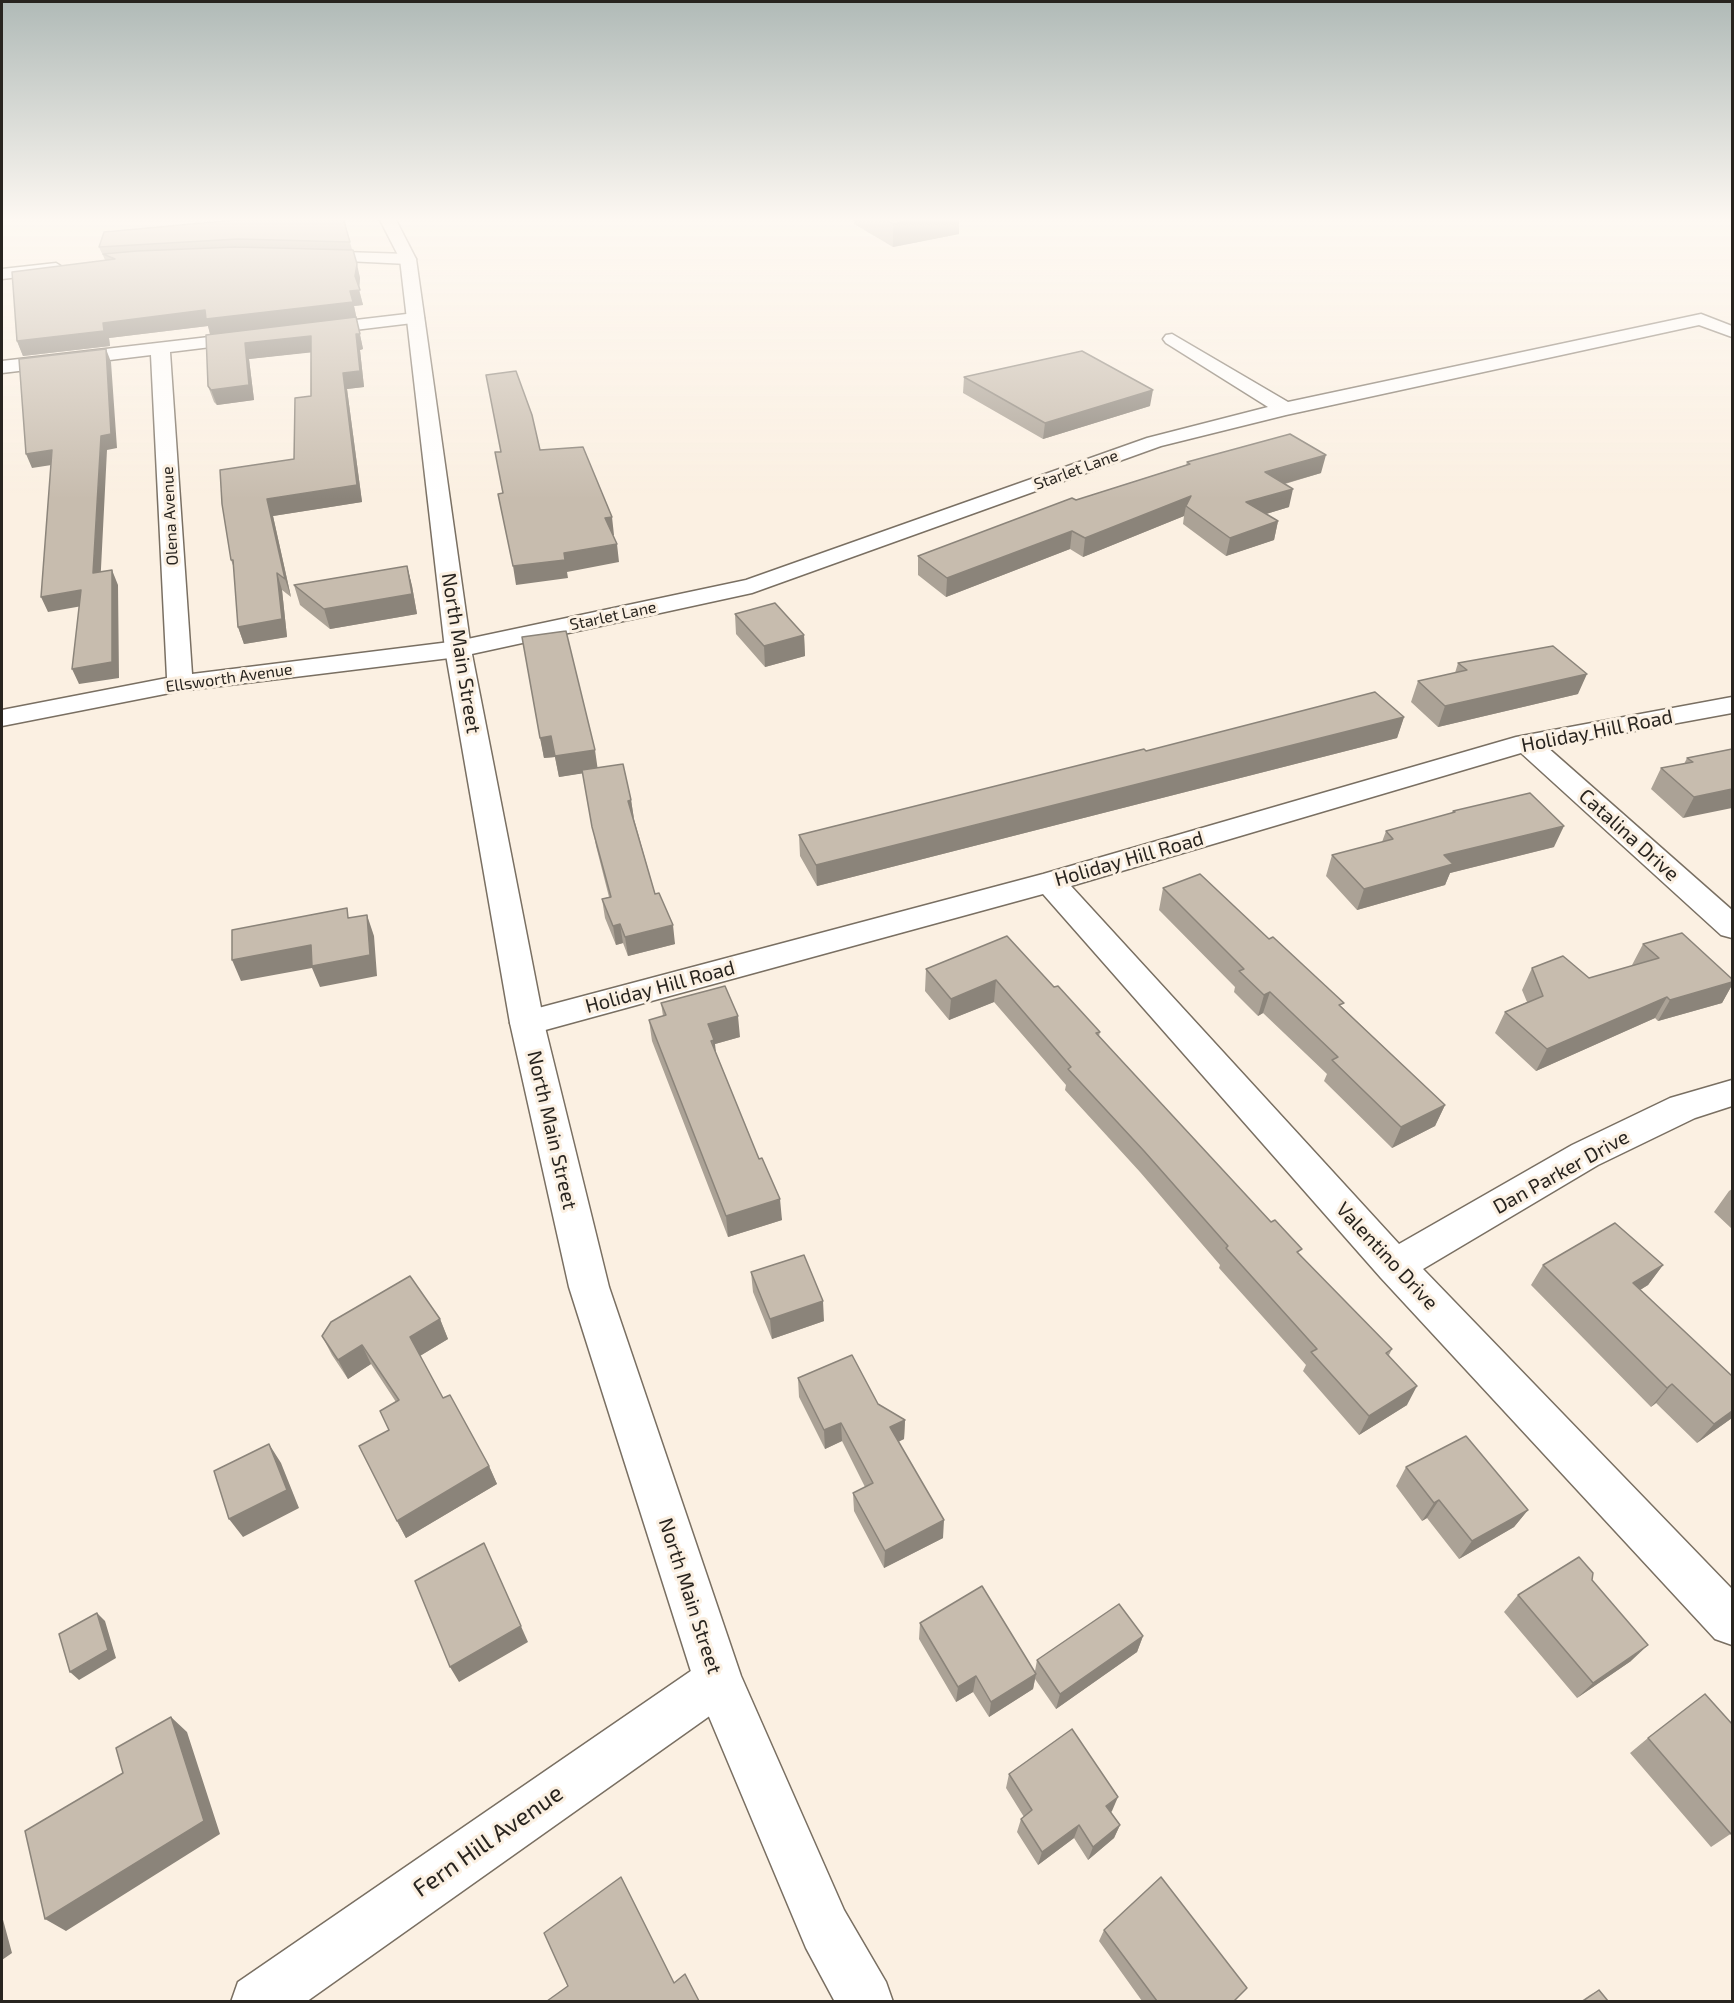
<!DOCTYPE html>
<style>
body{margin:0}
#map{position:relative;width:1734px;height:2003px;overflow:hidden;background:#fbf0e2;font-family:"Exo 2",sans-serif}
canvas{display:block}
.frame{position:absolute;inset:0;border:3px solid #28241f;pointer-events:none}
</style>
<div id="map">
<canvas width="1734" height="2003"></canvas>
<div class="frame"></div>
</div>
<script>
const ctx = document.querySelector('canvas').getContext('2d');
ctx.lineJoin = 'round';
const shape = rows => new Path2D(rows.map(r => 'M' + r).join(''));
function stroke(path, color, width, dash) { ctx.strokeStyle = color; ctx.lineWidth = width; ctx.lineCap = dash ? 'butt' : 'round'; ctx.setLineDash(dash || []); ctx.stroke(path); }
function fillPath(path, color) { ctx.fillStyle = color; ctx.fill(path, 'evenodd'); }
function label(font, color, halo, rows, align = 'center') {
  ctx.font = font + ' "Exo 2",sans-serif'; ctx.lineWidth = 6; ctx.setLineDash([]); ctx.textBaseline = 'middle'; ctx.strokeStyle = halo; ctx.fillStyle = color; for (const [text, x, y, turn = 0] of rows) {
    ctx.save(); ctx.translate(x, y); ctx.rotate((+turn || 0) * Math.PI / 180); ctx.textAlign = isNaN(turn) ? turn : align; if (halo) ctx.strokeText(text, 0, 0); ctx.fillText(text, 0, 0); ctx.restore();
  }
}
const street = shape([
 [311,251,408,254,416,259,408,264,305,259,303,256,311,251],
 [56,263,64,268,62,272,2,279,2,269,56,263],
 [415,313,424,318,421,322,313,335,304,330,313,325,415,313],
 [1701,314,1732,326,1732,337,1699,325,1286,415,1161,446,752,593,458,657,180,691,2,726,2,710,167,678,151,355,2,373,2,361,252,332,261,337,252,342,170,352,192,674,458,641,746,580,1147,438,1268,407,1166,343,1163,339,1166,335,1172,334,1288,402,1701,314],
 [1732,697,1732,713,1547,747,1732,910,1732,938,1721,935,1521,753,1071,886,1399,1244,1572,1145,1670,1098,1732,1080,1732,1106,1695,1118,1598,1165,1423,1269,1732,1589,1732,1645,1715,1639,1381,1278,1043,894,527,1035,515,1032,510,1023,515,1014,527,1011,1043,874,1516,737,1732,697],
 [718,1657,735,1664,742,1681,735,1698,306,2002,231,2002,238,1982,701,1664,718,1657]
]);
const secondary = shape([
 [379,218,395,218,416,259,471,649,544,1023,609,1287,741,1676,844,1910,886,1982,893,2002,835,2002,806,1948,694,1681,569,1287,510,1023,445,649,400,259,379,218]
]);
stroke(street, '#796f62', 3);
stroke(secondary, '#796f62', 3);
fillPath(street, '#fff');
fillPath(secondary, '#fff');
fillPath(shape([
 [854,218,959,218,959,234,893,247,854,224],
 [104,232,350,242,360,278,359,289,363,305,354,306,363,349,360,350,364,387,347,389,362,502,273,516,291,597,282,590,287,637,244,644,238,627,234,568,231,560,294,459,311,396,311,352,249,359,254,400,217,405,214,402,208,386,210,334,208,326,109,338,110,346,23,356,17,341,105,260,99,247],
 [964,377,1150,406,1043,439,963,393],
 [1187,462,1321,473,1285,484,1289,507,1266,514,1278,521,1274,540,1226,556,1183,524,1184,516,1083,557,1070,549,946,597,918,575,918,556,1076,500,1186,465],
 [407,566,412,586,417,614,330,629,300,605,294,585],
 [735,614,804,635,805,656,765,667,736,634],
 [522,637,597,768,631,800,634,819,655,894,675,944,628,956,623,943,616,945,605,918,602,899,609,897,596,846,583,773,559,777,555,757,544,758],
 [1458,663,1578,694,1438,727,1411,702,1418,681,1455,673],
 [1404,717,1397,738,817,886,800,856,799,835,1146,751],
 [1732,749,1683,818,1651,789,1661,768,1684,764,1687,758],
 [1453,811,1554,847,1450,873,1445,885,1357,910,1326,876,1332,855,1382,842,1386,831,1452,813],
 [1163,888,1342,1007,1445,1105,1435,1126,1392,1148,1324,1081,1327,1074,1263,1013,1258,1016,1234,992,1235,987,1159,910],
 [1643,944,1732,979,1732,985,1722,1003,1658,1021,1655,1018,1536,1071,1495,1033,1505,1012,1527,1002,1522,990,1532,968,1589,978,1633,966,1632,965],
 [926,969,1054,987,1100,1032,1099,1036,1299,1255,1392,1349,1389,1355,1407,1405,1359,1435,1303,1371,1306,1365,1219,1268,1220,1265,1140,1172,1065,1090,1066,1085,994,1002,949,1020,925,991],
 [661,1003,740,1037,715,1044,715,1050,782,1220,728,1237,652,1041,649,1020,663,1016],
 [1732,1189,1732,1229,1714,1212,1729,1191],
 [1543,1265,1663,1265,1648,1285,1640,1290,1732,1418,1697,1443,1656,1403,1651,1407,1531,1285],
 [751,1272,824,1321,772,1339,753,1292],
 [440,1319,448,1339,420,1356,443,1398,489,1466,497,1484,406,1538,397,1521,389,1430,396,1402,371,1364,348,1379,332,1355,322,1336],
 [798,1378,878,1404,905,1420,904,1439,898,1442,943,1538,884,1568,854,1511,853,1493,865,1487,842,1441,825,1449,799,1397],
 [1406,1467,1528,1510,1514,1527,1459,1559,1427,1518,1422,1521,1396,1486],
 [1592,1580,1631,1661,1577,1698,1504,1612,1518,1595],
 [920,1623,1035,1671,1037,1660,1143,1636,1137,1652,1056,1709,1035,1679,1033,1689,989,1717,973,1692,956,1702,919,1639],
 [1648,1738,1732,1833,1711,1847,1630,1753],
 [1009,1774,1112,1811,1111,1812,1120,1825,1114,1838,1088,1860,1074,1838,1038,1865,1017,1832,1021,1819,1024,1817,1006,1788],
 [1104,1930,1234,2001,1142,2001,1099,1941],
 [1599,1990,1608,2001,1581,2001,1590,1995]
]), '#aba296');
fillPath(shape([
 [921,218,959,218,959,234,893,247,893,224],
 [357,264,360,278,359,290,363,305,354,306,363,349,360,350,364,387,347,389,362,502,273,516,291,597,285,579,267,499,357,485,343,373,356,334,210,334,208,326,109,338,110,346,23,356,17,341,103,323,350,291,355,276],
 [311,336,315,352,249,359,254,400,217,405,211,390,245,343],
 [106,349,111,362,117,448,107,450,100,588,93,573],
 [1153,390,1150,406,1043,439,1045,423],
 [52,450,58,464,32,468,26,454],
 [1326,455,1321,473,1262,490,1265,472],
 [1293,489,1289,507,1243,521,1246,502],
 [1191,496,1186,506,1184,516,1083,557,1085,538],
 [612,517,614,535,607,536,605,518],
 [1278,521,1274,540,1226,556,1230,538],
 [1072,531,1070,549,946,597,947,578],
 [617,544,619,562,567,572,568,578,516,585,513,566,564,553],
 [407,566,412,586,417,614,330,629,324,609],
 [112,570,118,585,119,678,79,684,72,669],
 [277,573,282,590,287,637,244,644,238,627],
 [81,590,88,605,48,612,41,597],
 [804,635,805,656,765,667,764,646],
 [1587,674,1578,694,1438,727,1445,706],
 [1404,717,1397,738,817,886,816,865],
 [551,736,595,750,598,771,559,777,555,757,544,758,540,738],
 [1732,789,1732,808,1683,818,1694,797],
 [631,800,634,819,628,801],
 [1564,826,1554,847,1450,873,1445,885,1357,910,1364,889,1444,855],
 [367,915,374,936,377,976,320,987,312,968,241,981,232,960],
 [620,924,623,943,616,945,613,926],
 [673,925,675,944,628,956,625,937],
 [996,980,994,1002,949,1020,951,999],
 [1732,982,1732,985,1722,1003,1658,1021,1670,1000],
 [1270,992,1263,1013,1258,1016,1264,995],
 [1667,997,1655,1018,1536,1071,1547,1049],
 [738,1016,740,1037,715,1044,717,1061,708,1024],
 [1445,1105,1435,1126,1392,1148,1401,1127],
 [780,1199,782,1220,728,1237,726,1216],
 [1663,1265,1648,1285,1619,1303,1633,1283],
 [823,1301,824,1321,772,1339,770,1319],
 [440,1319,448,1339,418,1357,410,1337],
 [362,1345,371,1364,348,1379,338,1360],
 [1672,1384,1656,1403,1651,1407,1667,1388],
 [1417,1386,1407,1405,1359,1435,1369,1416],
 [1732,1411,1732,1418,1697,1443,1714,1424],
 [905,1420,904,1439,889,1446,890,1427],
 [841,1423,842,1441,825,1449,824,1430],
 [269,1444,281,1463,299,1508,243,1537,229,1519],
 [489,1466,497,1484,406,1538,397,1521],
 [1439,1500,1427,1518,1422,1521,1434,1503],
 [1528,1510,1514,1527,1459,1559,1472,1541],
 [944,1520,943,1538,884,1568,885,1551],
 [492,1561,528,1642,459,1682,450,1667],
 [97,1613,105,1621,116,1658,79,1680,70,1672],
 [1143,1636,1137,1652,1056,1709,1060,1694],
 [1648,1645,1631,1661,1577,1698,1593,1683],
 [1036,1674,1033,1689,989,1717,991,1702],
 [976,1676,973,1692,956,1702,958,1687],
 [171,1717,187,1732,220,1834,66,1931,45,1919],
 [1118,1797,1112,1811,1101,1820,1106,1806],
 [1079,1825,1074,1838,1038,1865,1042,1852],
 [1120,1825,1114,1838,1088,1860,1093,1847],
 [2,1916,12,1953,2,1960]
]), '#8b847a');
const building = shape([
 [258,218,343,218,350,242,238,239,99,247,104,232,258,218],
 [884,218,921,218,893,224,884,218],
 [236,247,353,250,357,264,355,276,360,290,350,291,353,302,206,319,205,310,103,323,104,331,17,341,12,272,115,259,103,254,137,251,236,247],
 [356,317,360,334,356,334,360,371,343,373,357,485,267,499,285,579,277,573,282,619,238,627,233,560,231,560,222,504,220,470,294,459,295,398,311,396,311,336,245,343,249,385,211,390,208,386,206,335,356,317],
 [106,349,111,434,101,436,93,573,112,570,112,662,72,669,81,590,41,597,52,450,26,454,19,359,106,349],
 [1082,351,1153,390,1045,423,964,377,1082,351],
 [516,371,532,415,540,450,583,447,612,517,605,518,617,544,564,553,565,560,513,566,498,494,503,493,495,452,501,452,486,375,516,371],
 [1290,434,1326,455,1265,472,1293,489,1246,502,1278,521,1230,538,1186,506,1191,496,1085,538,1072,531,947,578,918,556,1072,498,1076,500,1190,464,1187,462,1290,434],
 [407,566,412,594,324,609,294,585,407,566],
 [775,603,804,635,764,646,735,614,775,603],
 [566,631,595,750,555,756,551,736,540,738,522,637,566,631],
 [1553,646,1587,674,1445,706,1418,681,1467,670,1458,663,1553,646],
 [1375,692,1404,717,816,865,799,835,1144,749,1146,751,1375,692],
 [1732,749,1732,789,1694,797,1661,768,1693,762,1687,758,1732,749],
 [623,764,631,800,628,801,655,894,659,893,673,925,625,937,620,924,613,926,602,899,611,897,592,827,582,770,623,764],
 [1530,793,1564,826,1444,855,1453,864,1364,889,1332,855,1393,839,1386,831,1455,812,1453,811,1530,793],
 [1200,874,1269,939,1273,937,1344,1003,1339,1005,1445,1105,1401,1127,1332,1060,1338,1057,1270,992,1264,995,1239,971,1244,969,1163,888,1200,874],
 [347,908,348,918,367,915,370,955,312,966,311,945,232,960,232,930,347,908],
 [1682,933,1732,979,1732,982,1670,1000,1667,997,1547,1049,1505,1012,1543,996,1532,968,1563,956,1589,978,1659,958,1643,944,1682,933],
 [1007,936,1054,987,1058,986,1100,1032,1096,1033,1271,1222,1275,1220,1302,1249,1297,1252,1392,1349,1386,1353,1417,1386,1369,1416,1311,1352,1317,1349,1226,1248,1228,1246,1144,1151,1068,1069,1071,1067,996,980,951,999,926,969,1007,936],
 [725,986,738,1016,708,1024,714,1040,711,1041,759,1159,762,1158,780,1199,726,1216,649,1020,666,1015,661,1003,725,986],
 [1615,1223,1663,1265,1633,1283,1732,1376,1732,1411,1714,1424,1672,1384,1667,1388,1543,1265,1615,1223],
 [804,1255,823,1301,770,1319,751,1272,804,1255],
 [410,1276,440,1319,410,1337,443,1398,450,1395,489,1466,397,1521,359,1446,389,1430,380,1411,399,1400,362,1345,338,1360,322,1336,331,1322,410,1276],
 [852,1355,878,1404,905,1420,890,1427,944,1520,885,1551,853,1493,873,1483,841,1423,824,1430,798,1378,852,1355],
 [1466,1436,1528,1510,1472,1541,1439,1500,1434,1503,1406,1467,1466,1436],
 [269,1444,287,1490,229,1519,214,1471,269,1444],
 [484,1543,521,1626,450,1667,415,1581,484,1543],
 [1579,1557,1593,1573,1592,1580,1648,1645,1593,1683,1518,1595,1579,1557],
 [982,1586,1036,1674,991,1702,976,1676,958,1687,920,1623,982,1586],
 [1119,1604,1143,1636,1060,1694,1037,1660,1119,1604],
 [97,1613,108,1650,70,1672,59,1634,97,1613],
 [1705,1694,1732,1724,1732,1833,1731,1834,1648,1738,1705,1694],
 [171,1717,204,1821,45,1919,25,1831,123,1773,116,1748,171,1717],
 [1072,1729,1118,1797,1106,1806,1120,1825,1093,1847,1079,1825,1042,1852,1021,1819,1032,1810,1009,1774,1072,1729],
 [621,1877,674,1983,685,1974,699,2001,547,2001,568,1986,544,1933,621,1877],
 [1161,1877,1247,1988,1234,2001,1157,2001,1104,1930,1161,1877],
 [1599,1990,1608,2001,1583,2001,1599,1990]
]);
fillPath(building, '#c7bcae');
stroke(building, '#8b847a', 1.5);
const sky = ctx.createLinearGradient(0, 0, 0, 499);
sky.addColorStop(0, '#b0bab7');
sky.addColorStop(0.44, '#fdf8f2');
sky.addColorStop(1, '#fdf8f200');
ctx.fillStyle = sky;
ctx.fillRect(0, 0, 1734, 499);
label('16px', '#28241f', '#fbf0e2', [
 ["Starlet Lane",1076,470,-20],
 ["Olena Avenue",170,516,-93],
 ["Starlet Lane",613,616,-12],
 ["Ellsworth Avenue",229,678,-8]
]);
label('20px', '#28241f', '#fbf0e2', [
 ["North Main Street",461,653,81],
 ["Holiday Hill Road",1597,731,-11],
 ["Catalina Drive",1629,835,42],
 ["Holiday Hill Road",1129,859,-16],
 ["Holiday Hill Road",660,987,-15],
 ["North Main Street",552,1130,77],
 ["Dan Parker Drive",1561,1172,-29],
 ["Valentino Drive",1387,1256,47],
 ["North Main Street",690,1596,72]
]);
label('24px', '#28241f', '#fbf0e2', [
 ["Fern Hill Avenue",488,1841,-35]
]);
</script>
